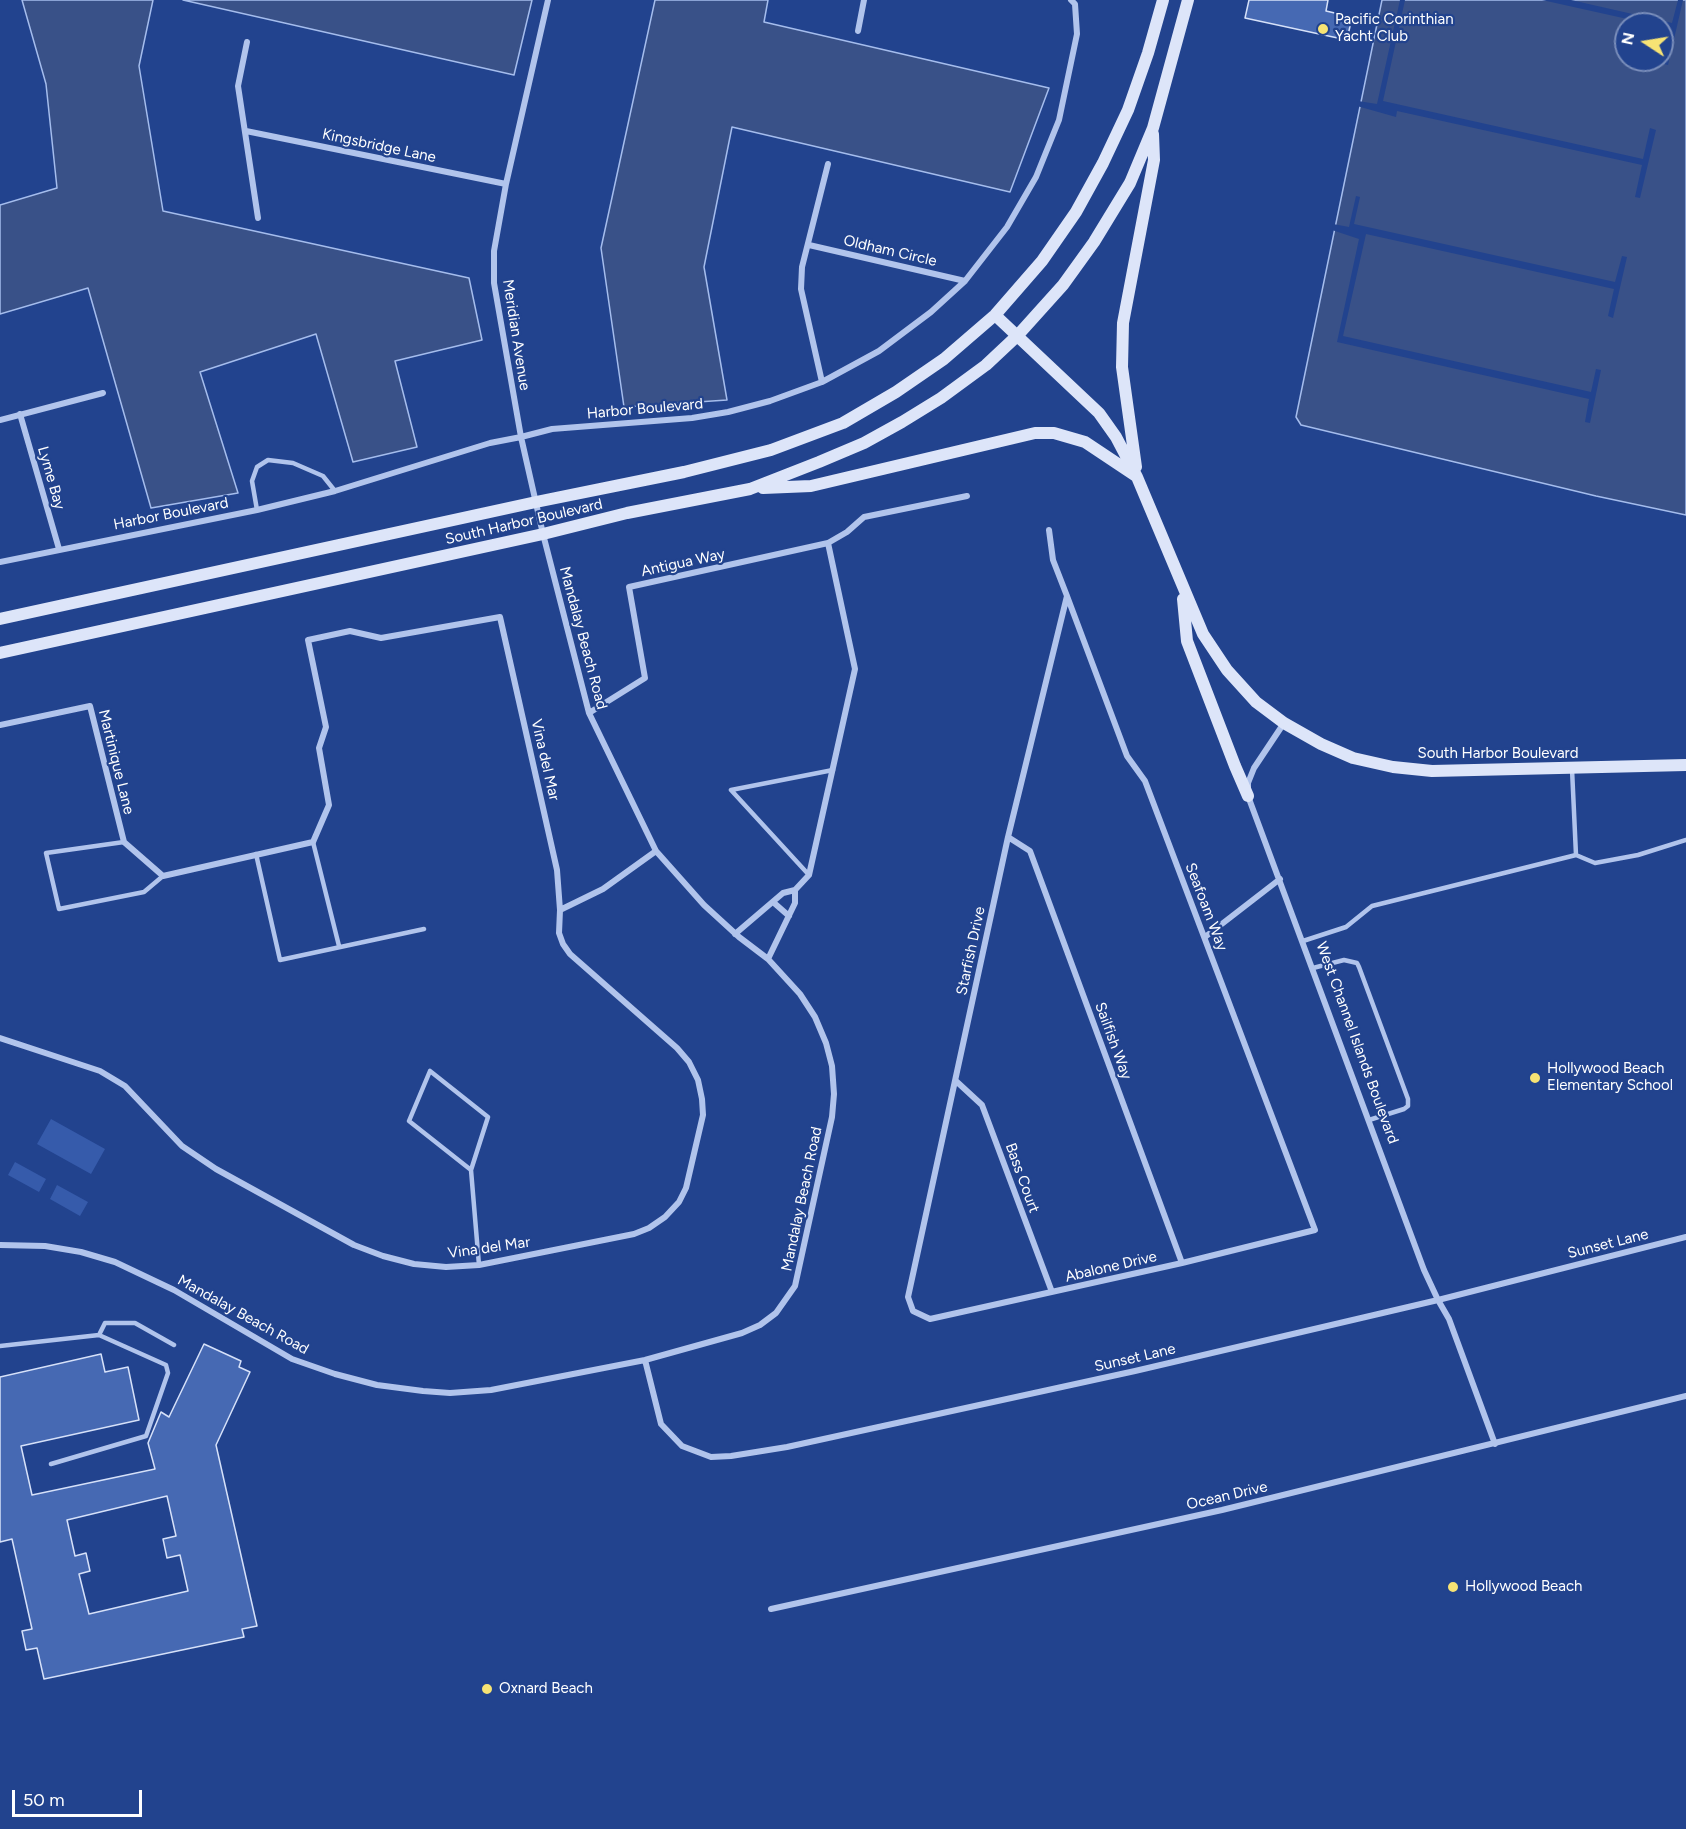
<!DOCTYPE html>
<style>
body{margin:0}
#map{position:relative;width:1686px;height:1829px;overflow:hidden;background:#22438e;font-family:Figtree,sans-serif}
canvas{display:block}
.north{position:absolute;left:1614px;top:12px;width:60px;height:60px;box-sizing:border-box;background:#22438e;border:2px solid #7a8ebb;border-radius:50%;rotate:282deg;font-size:16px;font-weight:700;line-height:24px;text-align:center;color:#fff}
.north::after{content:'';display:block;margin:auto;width:21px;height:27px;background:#f7e374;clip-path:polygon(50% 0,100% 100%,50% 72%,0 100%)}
.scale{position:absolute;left:12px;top:1790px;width:130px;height:27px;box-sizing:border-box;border:3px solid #fff;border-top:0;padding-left:8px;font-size:18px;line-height:21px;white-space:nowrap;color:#fff;-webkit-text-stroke:4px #22438e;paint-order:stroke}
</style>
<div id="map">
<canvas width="1686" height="1829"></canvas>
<div class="north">N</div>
<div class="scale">50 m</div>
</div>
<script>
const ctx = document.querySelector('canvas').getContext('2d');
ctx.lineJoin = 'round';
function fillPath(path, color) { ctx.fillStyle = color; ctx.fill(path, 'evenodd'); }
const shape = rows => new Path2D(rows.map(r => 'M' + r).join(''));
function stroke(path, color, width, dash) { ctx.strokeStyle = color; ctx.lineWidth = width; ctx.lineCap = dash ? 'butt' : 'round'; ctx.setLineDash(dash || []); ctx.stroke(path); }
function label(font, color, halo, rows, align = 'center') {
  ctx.font = font + ' Figtree,sans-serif'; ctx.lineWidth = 4.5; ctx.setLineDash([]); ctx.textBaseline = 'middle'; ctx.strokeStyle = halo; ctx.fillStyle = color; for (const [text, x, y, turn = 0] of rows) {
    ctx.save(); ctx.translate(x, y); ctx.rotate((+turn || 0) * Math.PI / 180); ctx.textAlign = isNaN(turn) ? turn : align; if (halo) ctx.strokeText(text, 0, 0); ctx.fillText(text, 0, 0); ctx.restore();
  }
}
fillPath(shape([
 [51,1119,105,1149,91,1174,37,1144],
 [15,1162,46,1179,39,1192,8,1175],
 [57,1185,88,1202,80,1216,50,1199]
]), '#365bab');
const water = shape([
 [22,0,153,0,139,66,163,211,469,278,482,340,395,361,417,447,353,462,316,334,200,372,238,493,151,508,88,288,0,314,0,205,57,188,46,84,22,0],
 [183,0,532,0,514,75,183,0],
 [655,0,768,0,764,22,1049,88,1010,192,732,127,704,267,727,400,624,407,601,248,655,0],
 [1382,0,1686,0,1686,515,1596,496,1301,425,1296,417,1382,0],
 [1626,24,1662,24,1662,60,1626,60,1626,24]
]);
fillPath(water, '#395188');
stroke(water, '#a5bded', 1.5);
fillPath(shape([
 [1400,0,1405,0,1383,101,1643,159,1650,128,1656,130,1640,198,1635,197,1642,165,1397,111,1396,117,1357,106,1358,101,1377,104],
 [1542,0,1571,0,1672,23,1678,0,1683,0,1668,65,1664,64,1671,29,1662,27,1662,24,1650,24],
 [1356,196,1360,197,1354,224,1615,282,1622,256,1627,257,1613,318,1608,316,1614,289,1366,234,1343,336,1591,392,1596,369,1601,370,1590,423,1585,422,1589,399,1337,342,1359,239,1332,230,1333,224,1349,227]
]), '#22438e');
const building = shape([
 [1249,0,1328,0,1326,11,1352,17,1347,40,1245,18,1249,0],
 [204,1344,241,1361,239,1367,250,1372,216,1445,257,1626,242,1629,244,1637,44,1679,37,1648,26,1650,22,1631,32,1629,12,1539,0,1542,0,1377,101,1354,105,1372,128,1367,139,1420,21,1446,32,1495,155,1469,148,1443,161,1412,169,1417,204,1344],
 [167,1496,176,1536,163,1539,167,1558,180,1555,188,1591,89,1614,79,1574,90,1571,86,1553,75,1556,67,1520,167,1496]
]);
fillPath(building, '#4669b3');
stroke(building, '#d6e1f9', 1.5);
stroke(shape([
 [257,510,252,481,257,467,268,460,293,463,323,476,335,491],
 [124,842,46,853,59,909,144,892,163,876],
 [313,842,339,946],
 [256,854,280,960,424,929],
 [1576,855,1595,863,1638,855,1686,840],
 [809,875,731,790,833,770],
 [1303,941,1346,927,1372,906,1576,855,1572,769],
 [1313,968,1344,960,1357,963,1359,967,1408,1099,1408,1106,1404,1109,1369,1120],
 [471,1170,488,1117,430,1071,409,1121,471,1170,479,1265],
 [99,1335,105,1323,135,1323,174,1345],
 [0,1346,99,1335,166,1365,168,1373,146,1436,51,1464]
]), '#b1c4ec', 4.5);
stroke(shape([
 [858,31,864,0],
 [247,42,238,86,258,218],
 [246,131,506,184],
 [809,245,965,281],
 [822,382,801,289,802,267,828,164],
 [20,414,59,549],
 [0,420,103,393],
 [1049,530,1053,560,1067,596,1127,756,1145,781,1315,1230,1182,1263,930,1319,913,1311,908,1297,1008,837,1067,596],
 [0,562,257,510,335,491,490,443,521,437,552,429,692,418,728,412,770,401,822,382,879,351,931,312,965,281,1007,227,1036,177,1059,120,1077,34,1075,4,1071,0],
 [589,713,645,678,629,587,828,543,847,532,864,517,967,496],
 [1284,723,1254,768,1248,783,1248,796,1424,1270,1438,1300,1449,1319,1495,1444],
 [0,725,90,706,124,842,163,876,313,842,329,805,319,748,326,727,308,640,350,631,381,638,500,617,557,870,560,910],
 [1008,837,1030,851,1182,1263],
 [773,902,789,916],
 [735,934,783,893,795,890],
 [1205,937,1280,879],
 [768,959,795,903,795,890,809,875,855,669,828,543],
 [0,1038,100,1071,125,1086,182,1146,216,1169,354,1245,383,1256,414,1264,446,1267,479,1265,634,1234,649,1228,665,1217,679,1202,686,1188,703,1115,702,1099,698,1080,689,1062,677,1048,570,954,563,944,559,933,560,910,603,889,656,851],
 [956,1081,982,1105,1052,1292],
 [0,1245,45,1246,81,1252,115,1262,174,1290,292,1359,335,1374,377,1385,423,1391,450,1393,491,1390,645,1360,742,1333,760,1325,776,1313,795,1286,832,1117,834,1094,832,1066,826,1043,815,1017,800,994,768,959,739,937,704,905,656,851,589,713,543,534,521,437,494,283,494,251,506,184,548,0],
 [645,1360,661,1424,682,1446,711,1457,731,1456,787,1447,1135,1371,1438,1300,1686,1237],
 [771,1609,1222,1510,1686,1396]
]), '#b1c4ec', 6);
stroke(shape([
 [995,315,1099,413,1116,437,1137,477,1203,634,1227,670,1256,702,1284,723,1321,744,1353,758,1393,767,1432,771,1686,765],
 [1136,467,1122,367,1123,323,1154,160,1153,134],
 [763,488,811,486,1035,433,1054,433,1085,442,1136,476],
 [1183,599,1187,641,1235,766,1248,796],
 [0,619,536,502,684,472,771,450,843,423,896,392,944,359,995,315,1042,261,1076,212,1103,163,1128,110,1148,53,1163,0],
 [0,653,543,534,627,513,750,489,819,462,864,443,902,422,941,398,986,365,1018,335,1063,285,1094,242,1130,183,1153,128,1188,0]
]), '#dde5f9', 12);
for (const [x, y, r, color] of [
 [1323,29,6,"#f7e374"],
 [1535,1078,6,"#f7e374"],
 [1453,1587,6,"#f7e374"],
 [487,1689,6,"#f7e374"]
]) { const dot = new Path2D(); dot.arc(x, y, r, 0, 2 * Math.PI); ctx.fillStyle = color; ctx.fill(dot); stroke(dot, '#22438e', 2); }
label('15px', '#fff', '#22438e', [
 ["Pacific Corinthian",1335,20],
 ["Yacht Club",1335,37],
 ["Hollywood Beach",1547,1069],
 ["Elementary School",1547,1086],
 ["Hollywood Beach",1465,1587],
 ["Oxnard Beach",499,1689]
], 'left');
label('15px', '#fff', '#22438e', [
 ["Kingsbridge Lane",379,146,12],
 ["Oldham Circle",890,251,13],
 ["Meridian Avenue",516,335,81],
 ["Harbor Boulevard",645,409,-5],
 ["Lyme Bay",51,478,74],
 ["Harbor Boulevard",171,514,-11],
 ["South Harbor Boulevard",524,522,-13],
 ["Antigua Way",683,563,-12],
 ["Mandalay Beach Road",583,638,75],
 ["South Harbor Boulevard",1498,754],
 ["Vina del Mar",545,760,77],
 ["Martinique Lane",116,762,76],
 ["Seafoam Way",1206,907,69],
 ["Starfish Drive",971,951,-78],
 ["Sailfish Way",1113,1041,70],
 ["West Channel Islands Boulevard",1357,1043,70],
 ["Bass Court",1022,1178,70],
 ["Mandalay Beach Road",802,1199,-78],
 ["Sunset Lane",1608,1244,-14],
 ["Vina del Mar",489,1248,-8],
 ["Abalone Drive",1111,1267,-13],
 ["Mandalay Beach Road",243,1315,29],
 ["Sunset Lane",1135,1358,-13],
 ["Ocean Drive",1227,1496,-13]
]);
</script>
